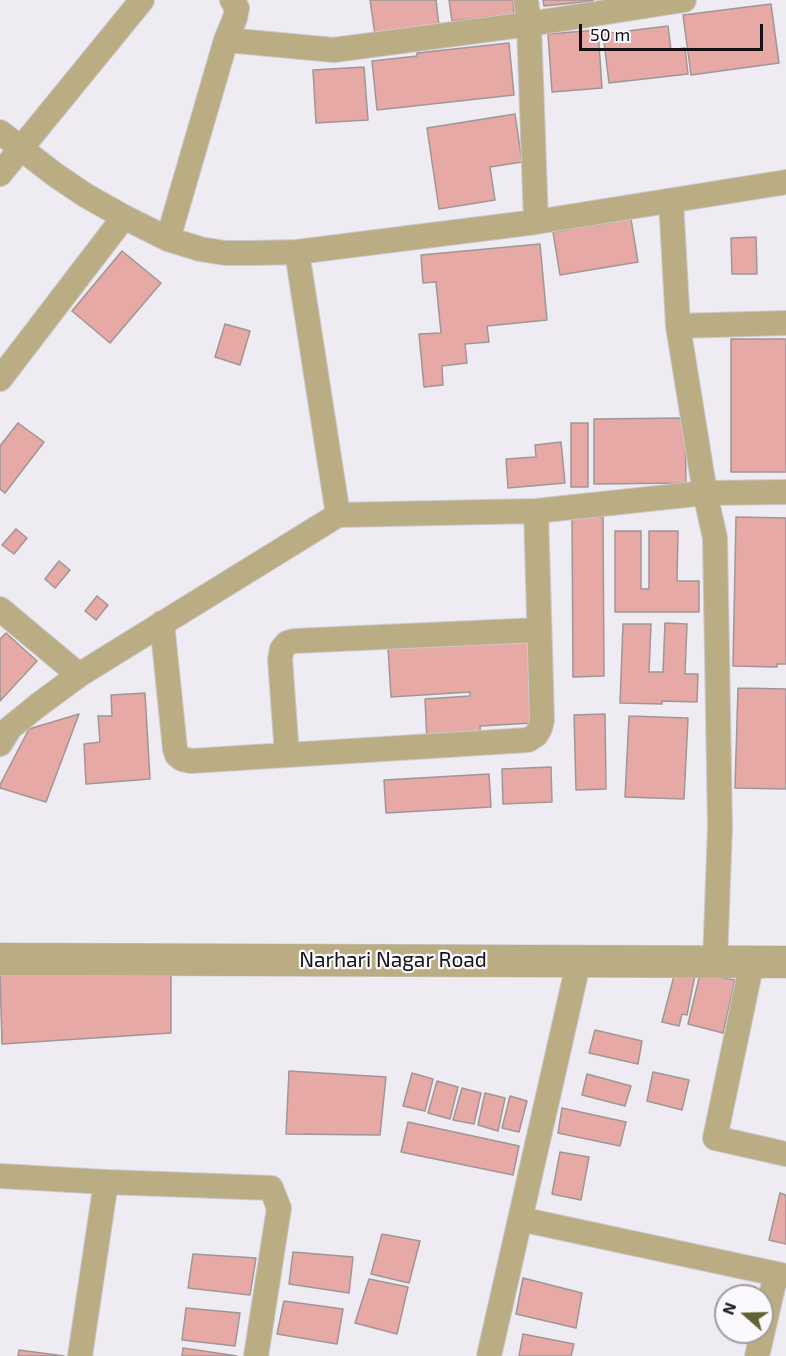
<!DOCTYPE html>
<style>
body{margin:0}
#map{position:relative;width:786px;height:1356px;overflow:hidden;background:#efebf2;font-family:"Exo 2",sans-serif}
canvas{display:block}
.north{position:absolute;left:714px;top:1284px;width:60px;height:60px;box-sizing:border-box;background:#fbf8fe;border:2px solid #9e9ca0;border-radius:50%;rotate:290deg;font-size:16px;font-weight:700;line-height:24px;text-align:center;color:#121113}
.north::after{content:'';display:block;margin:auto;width:21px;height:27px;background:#646330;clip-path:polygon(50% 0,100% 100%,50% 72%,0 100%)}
.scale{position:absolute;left:579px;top:24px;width:184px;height:27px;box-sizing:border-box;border:3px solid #121113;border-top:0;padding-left:8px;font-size:18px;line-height:21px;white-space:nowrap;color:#121113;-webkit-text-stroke:4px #fbf8fe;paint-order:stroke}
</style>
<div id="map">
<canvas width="786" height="1356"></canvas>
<div class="north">N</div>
<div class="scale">50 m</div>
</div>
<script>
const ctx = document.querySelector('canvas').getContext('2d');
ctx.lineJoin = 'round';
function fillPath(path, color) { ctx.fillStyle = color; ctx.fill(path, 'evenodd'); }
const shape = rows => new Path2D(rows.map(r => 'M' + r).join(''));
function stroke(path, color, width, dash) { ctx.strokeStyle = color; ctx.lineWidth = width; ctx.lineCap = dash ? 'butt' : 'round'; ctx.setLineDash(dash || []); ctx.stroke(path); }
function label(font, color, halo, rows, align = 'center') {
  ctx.font = font + ' "Exo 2",sans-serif'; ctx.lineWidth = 4.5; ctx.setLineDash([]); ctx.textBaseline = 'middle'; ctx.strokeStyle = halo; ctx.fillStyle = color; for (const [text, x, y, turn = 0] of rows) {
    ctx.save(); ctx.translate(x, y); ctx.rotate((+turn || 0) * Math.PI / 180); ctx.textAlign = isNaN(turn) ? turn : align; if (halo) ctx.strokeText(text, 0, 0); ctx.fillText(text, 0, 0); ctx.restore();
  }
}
const building = shape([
 [370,0,436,0,439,26,375,35,370,0],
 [449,0,513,0,514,14,452,21,449,0],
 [543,0,593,0,593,1,544,6,543,0],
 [771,4,779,63,691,75,683,15,771,4],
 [668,26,671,50,685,48,688,74,609,83,603,34,668,26],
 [598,30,602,88,552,92,548,34,598,30],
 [509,43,514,95,377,110,372,61,417,56,417,53,509,43],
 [364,67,368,120,316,123,313,70,364,67],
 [515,114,522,162,490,167,495,200,439,209,427,128,515,114],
 [631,219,638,262,560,275,553,232,631,219],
 [756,237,757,274,732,274,731,238,756,237],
 [540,244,547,320,487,326,489,342,465,344,467,363,442,366,443,385,424,387,419,334,441,333,436,282,423,283,421,255,540,244],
 [122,251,161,283,110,343,72,311,122,251],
 [225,324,250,331,240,365,215,357,225,324],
 [731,339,786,339,786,472,731,472,731,339],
 [685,418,686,483,594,484,594,419,685,418],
 [18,423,44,442,5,493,0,489,0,446,18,423],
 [571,423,588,423,588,487,571,487,571,423],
 [561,442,565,483,508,488,506,459,536,457,535,445,561,442],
 [572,517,603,517,604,676,573,677,572,517],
 [736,517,786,518,786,664,777,664,777,667,733,666,736,517],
 [16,529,27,538,14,554,2,545,16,529],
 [615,531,641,531,641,589,649,589,649,531,678,531,677,581,699,581,699,612,615,612,615,531],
 [59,561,70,570,55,588,45,579,59,561],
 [97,596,108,605,96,620,85,611,97,596],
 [665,623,687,624,685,674,698,674,697,702,662,701,662,704,620,703,623,624,651,624,649,672,663,672,665,623],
 [6,633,37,661,0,701,0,639,6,633],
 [528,638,533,723,480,726,481,739,427,742,425,699,470,696,470,692,391,697,388,647,528,638],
 [738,688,786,689,786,789,735,788,738,688],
 [145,693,150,779,86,784,84,744,100,742,98,716,112,716,111,695,145,693],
 [79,714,46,802,0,788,0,785,29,729,79,714],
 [605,714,606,789,576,790,574,715,605,714],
 [629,716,688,718,684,799,625,797,629,716],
 [551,767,552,802,503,804,502,769,551,767],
 [489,774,491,807,386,813,384,780,489,774],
 [171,971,171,1033,2,1044,0,974,171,971],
 [675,972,695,975,687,1015,682,1014,679,1026,662,1022,675,972],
 [700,974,735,980,723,1033,688,1024,700,974],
 [595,1030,642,1041,638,1064,589,1053,595,1030],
 [289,1071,386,1077,380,1135,286,1134,289,1071],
 [653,1072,689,1080,682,1110,647,1101,653,1072],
 [412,1073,433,1079,425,1111,403,1106,412,1073],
 [587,1074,631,1086,625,1106,582,1095,587,1074],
 [437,1081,458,1087,450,1119,428,1113,437,1081],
 [462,1088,481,1093,474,1124,453,1120,462,1088],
 [485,1093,505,1098,498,1131,478,1125,485,1093],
 [510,1096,527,1101,519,1132,502,1128,510,1096],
 [562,1108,626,1122,620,1146,558,1133,562,1108],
 [408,1122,519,1146,513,1175,401,1152,408,1122],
 [560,1152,589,1157,581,1200,552,1194,560,1152],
 [780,1193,786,1195,786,1244,769,1240,780,1193],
 [382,1234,420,1241,409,1283,371,1274,382,1234],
 [293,1252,353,1257,349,1293,289,1284,293,1252],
 [193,1254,256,1258,250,1295,188,1288,193,1254],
 [523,1278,582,1293,576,1328,516,1314,523,1278],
 [369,1279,408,1287,397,1334,355,1323,369,1279],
 [284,1301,343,1309,337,1344,277,1334,284,1301],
 [186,1308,240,1313,235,1346,182,1340,186,1308],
 [523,1334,574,1344,571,1356,519,1356,523,1334],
 [183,1348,237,1356,182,1356,183,1348],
 [19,1350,64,1356,18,1356,19,1350]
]);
fillPath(building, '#e6a9a5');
stroke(building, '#9f9695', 1.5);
const minor = shape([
 [526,0,529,24,536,222],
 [226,40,334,50,529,24,684,0],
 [0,132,54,174,85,195,124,217,168,239,200,249,225,253,254,253,297,252,536,222,786,182],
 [0,174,142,0],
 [671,201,678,326,705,493,715,538,720,827,715,962],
 [168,239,226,40,235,18,237,8,232,0],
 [297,252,338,515],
 [678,326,786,323],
 [0,379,124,217],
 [0,609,79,675],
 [162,623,175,749,177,755,182,759,191,761,528,740,536,735,540,728,542,720,536,511],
 [0,744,10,728,37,706,79,675,338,515,536,511,705,493,786,492],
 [287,755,280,659,282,649,287,643,294,641,539,630],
 [752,962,715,1138,786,1154],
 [0,1176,106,1182,271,1188,279,1208,256,1356],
 [520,1219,786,1276],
 [80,1356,106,1182],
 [489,1356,579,960],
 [757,1356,776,1274]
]);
const tertiary = shape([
 [0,959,786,962]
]);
stroke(minor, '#ccc8ce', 26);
stroke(tertiary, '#ccc8ce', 33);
stroke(minor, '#bbad83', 24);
stroke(tertiary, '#bbad83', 32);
label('21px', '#121113', '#fbf8fe', [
 ["Narhari Nagar Road",393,960]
]);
</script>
